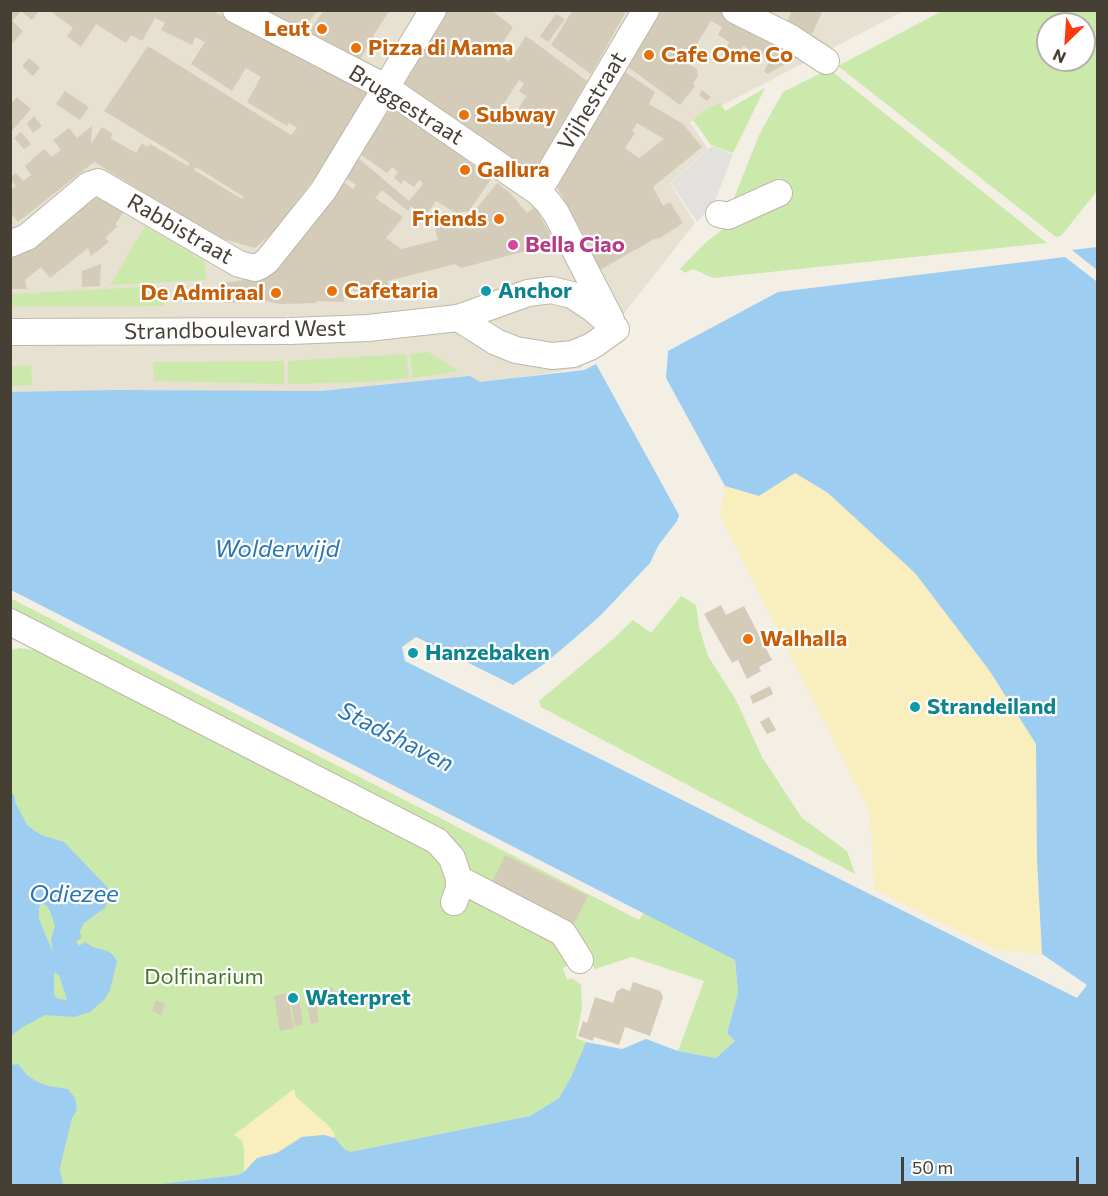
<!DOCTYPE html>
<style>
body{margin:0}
#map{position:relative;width:1108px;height:1196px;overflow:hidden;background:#f3efe4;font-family:Commissioner,sans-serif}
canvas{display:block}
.frame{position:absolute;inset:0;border:12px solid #453f34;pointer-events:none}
.north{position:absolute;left:1036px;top:12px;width:60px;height:60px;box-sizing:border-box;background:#fff;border:2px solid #b5b2ae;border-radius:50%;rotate:205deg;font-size:16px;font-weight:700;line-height:24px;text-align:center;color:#453f34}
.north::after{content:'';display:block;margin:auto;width:21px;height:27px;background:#ff3a0f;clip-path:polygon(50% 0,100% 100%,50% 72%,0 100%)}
.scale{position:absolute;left:901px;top:1157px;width:178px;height:27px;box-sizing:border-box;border:3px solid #453f34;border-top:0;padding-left:8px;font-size:18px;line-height:21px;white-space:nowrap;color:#453f34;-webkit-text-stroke:4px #fff;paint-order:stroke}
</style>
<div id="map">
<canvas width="1108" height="1196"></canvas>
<div class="frame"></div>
<div class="north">N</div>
<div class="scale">50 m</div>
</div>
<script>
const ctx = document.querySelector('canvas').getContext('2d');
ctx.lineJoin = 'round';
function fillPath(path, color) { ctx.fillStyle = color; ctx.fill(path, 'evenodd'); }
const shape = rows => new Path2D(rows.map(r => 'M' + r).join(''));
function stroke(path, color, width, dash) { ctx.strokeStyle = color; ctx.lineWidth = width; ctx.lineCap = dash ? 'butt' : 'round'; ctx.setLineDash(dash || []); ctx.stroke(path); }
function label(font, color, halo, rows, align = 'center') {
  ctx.font = font + ' Commissioner,sans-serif'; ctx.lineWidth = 4.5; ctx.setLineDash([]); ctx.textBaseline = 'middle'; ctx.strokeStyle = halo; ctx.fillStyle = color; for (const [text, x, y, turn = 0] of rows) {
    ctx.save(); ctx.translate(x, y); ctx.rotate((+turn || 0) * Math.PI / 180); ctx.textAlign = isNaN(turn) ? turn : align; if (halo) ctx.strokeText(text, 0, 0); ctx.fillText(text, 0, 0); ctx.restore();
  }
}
fillPath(shape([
 [11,11,904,11,690,122,708,149,670,183,695,223,581,368,459,387,11,417]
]), '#e7e1d2');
fillPath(shape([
 [942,11,1097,11,1097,191,1061,236,1056,237,838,66],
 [1048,24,1084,24,1084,60,1048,60],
 [829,69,1047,243,713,278,693,269,685,273,680,269,705,243,727,226,732,203,759,135,783,92],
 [765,88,733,153,711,145,693,120,707,109,720,103,725,111],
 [145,226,204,261,206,280,110,285],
 [165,286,164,306,11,307,11,294],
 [428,352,459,371,413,378,410,354],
 [406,354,409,378,369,382,288,384,288,361],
 [284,361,284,384,154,381,153,362],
 [31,365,32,385,11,386,11,366],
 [681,596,696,605,699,627,708,656,736,700,762,757,802,818,847,851,855,874,541,707,539,701,612,640,633,620,651,633],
 [10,598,639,920,644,912,735,960,738,993,727,1033,735,1041,716,1058,678,1051,704,981,632,957,595,969,586,957,471,883,467,868,11,614],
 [20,648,40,651,425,840,466,894,557,937,574,963,563,968,567,980,571,978,581,984,582,1008,576,1038,586,1042,571,1077,559,1098,530,1116,350,1152,244,1167,244,1172,238,1175,153,1186,11,1185,11,650]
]), '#cbe9ab');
fillPath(shape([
 [795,473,828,493,915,573,989,670,1036,744,1037,860,1042,954,994,949,874,889,870,813,720,516,725,486,759,496],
 [294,1089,296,1097,328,1125,334,1133,335,1138,324,1135,302,1137,277,1153,257,1158,244,1172,244,1148,242,1141,234,1135]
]), '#f9eebe');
fillPath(shape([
 [712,146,733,154,715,201,697,222,671,183]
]), '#e3e1dd');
fillPath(shape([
 [1097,247,1097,270,1072,250],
 [1065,257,1096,281,1098,280,1097,1185,153,1185,238,1175,244,1172,257,1158,277,1153,302,1137,324,1135,335,1138,343,1148,350,1152,530,1116,559,1098,571,1077,586,1042,622,1049,646,1039,678,1051,716,1058,735,1041,727,1033,738,993,735,960,11,590,11,392,115,390,321,391,470,376,480,382,584,370,596,364,679,515,677,521,658,546,650,563,601,615,575,638,544,664,513,685,416,637,402,647,405,661,1077,998,1087,985,1042,954,1037,860,1036,744,989,670,915,573,828,493,795,473,759,496,725,486,666,378,668,351,778,292],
 [11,792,15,797,15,802,27,825,41,835,64,842,108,888,106,907,84,923,80,931,81,938,76,942,79,946,85,942,93,947,107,951,112,954,117,961,110,990,105,999,90,1012,74,1017,45,1015,21,1028,11,1036],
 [41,904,46,905,50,911,55,926,51,939,53,953,39,919,39,908],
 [54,972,59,975,67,1000,58,999,54,995],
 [18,1064,28,1076,38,1082,48,1086,68,1089,75,1098,77,1110,72,1118,61,1163,60,1171,63,1183,60,1185,11,1185,11,1065]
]), '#9ecdf2');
fillPath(shape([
 [10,10,40,10,32,20,21,11,17,16,12,21,23,31,13,43,10,41],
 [49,10,211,10,284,44,370,90,333,154,273,232,255,248,217,237,94,162,18,222,10,212,10,191,16,186,10,177,16,173,23,181,31,175,25,166,38,154,45,149,51,157,61,150,53,140,69,128,77,138,92,126,91,144,102,127,113,134,110,138,136,153,142,143,148,147,150,144,188,166,190,163,104,111,148,46,291,135,297,128,289,123,287,126,247,102,261,77,246,68,232,91,191,64,205,42,195,37,192,45,161,30,165,23,155,18,142,41,131,35,126,43,96,24,81,47,67,36,73,28],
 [196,167,244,197,242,199,194,170],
 [266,10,318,10,303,29],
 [324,10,390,10,378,28,360,60,309,32],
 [442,10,491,10,513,27,496,53,509,62,526,36,587,81,535,170,528,171,395,79],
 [519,80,524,84,519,91,526,96,516,113,503,105],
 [573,10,627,10,591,74,551,45],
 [661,10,724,10,806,53,767,74,764,71,770,60,743,46,739,54,727,47,729,42,718,35,722,27,711,21,686,62,697,69,698,76,693,84,695,86,680,105,628,67],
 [792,10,823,10,812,34,787,22],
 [556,14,565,19,548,42,540,36],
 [29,58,40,68,33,76,22,66],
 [625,72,655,92,649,104,683,124,702,147,653,187,663,206,670,202,683,223,660,238,654,239,600,270,589,252,592,250,557,187,561,181,556,177],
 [637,123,664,139,639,158,625,148,635,133,632,131],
 [702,90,711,97,707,101,699,95],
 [65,91,89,107,80,120,56,104],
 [17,97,31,109,10,133,10,105],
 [394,103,491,179,469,211,456,213,436,201,425,217,411,206,408,211,382,190,375,198,403,217,386,238,401,249,438,240,435,229,458,218,463,218,465,223,497,183,510,193,527,213,535,207,549,232,550,238,545,246,461,268,455,264,388,281,390,292,360,299,352,288,343,288,344,302,316,301,316,303,280,304,267,301,223,303,222,283,265,277,342,181,353,189,356,185,345,177,358,158,409,201,423,184,421,181,419,180,414,187,404,180,401,184,394,178,398,172,392,167,387,173,360,154],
 [34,116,42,126,33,133,27,124],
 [21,132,31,144,24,149,14,138],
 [99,195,124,211,115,225,118,226,105,238,109,242,91,256,88,248,50,278,41,267,25,280,27,289,10,289,10,256,30,250],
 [101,264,100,286,82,287,82,271],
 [721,605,726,615,744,606,772,660,759,667,761,671,747,679,738,660,732,663,704,614],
 [770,686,773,694,753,704,750,696],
 [769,717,776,730,767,734,760,722],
 [505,855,588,896,570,931,488,890],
 [633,982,660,991,663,997,650,1036,625,1027,619,1045,594,1037,593,1041,578,1036,583,1021,587,1023,595,997,613,1003,617,991,622,988,630,991],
 [332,987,335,995,320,999,318,991],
 [287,993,294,1028,280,1031,274,996],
 [298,993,303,1025,295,1026,289,994],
 [156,1000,165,1004,161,1015,152,1011],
 [316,1001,319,1022,311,1024,307,1003]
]), '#d5cbb9');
const minor = shape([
 [236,10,385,87,538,192,548,202,556,213,611,320],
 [735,10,791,38,826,61],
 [538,192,646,10],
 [719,214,728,216,779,193],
 [10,244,27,237,89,185,98,182,239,264,255,268,260,266,267,261,323,191,433,10],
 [458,318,496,342,516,350,552,356,573,354,592,346,616,329],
 [10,332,290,331,368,328,458,318,528,293,551,290,572,295,593,309,616,329],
 [10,622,437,841,452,858,459,879,563,933,580,960],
 [454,902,459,889,459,879]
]);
stroke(minor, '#beb7a7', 28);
stroke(minor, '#fff', 26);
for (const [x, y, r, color] of [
 [322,29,6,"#e8710a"],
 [356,48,6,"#e8710a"],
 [649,55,6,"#e8710a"],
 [464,115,6,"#e8710a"],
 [465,170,6,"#e8710a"],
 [499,219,6,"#e8710a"],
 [513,245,6,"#d1479c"],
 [332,291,6,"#e8710a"],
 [486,291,6,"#0f9aa8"],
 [276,293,6,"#e8710a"],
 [748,639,6,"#e8710a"],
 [413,653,6,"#0f9aa8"],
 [915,707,6,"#0f9aa8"],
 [293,998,6,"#0f9aa8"]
]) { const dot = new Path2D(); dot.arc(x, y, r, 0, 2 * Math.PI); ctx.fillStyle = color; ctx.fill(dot); stroke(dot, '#fff', 2); }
label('bold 22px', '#c56008', '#fff', [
 ["Leut",310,29,"right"],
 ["Pizza di Mama",368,48],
 ["Cafe Ome Co",661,55],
 ["Subway",476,115],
 ["Gallura",477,170],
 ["Friends",487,219,"right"],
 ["Cafetaria",344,291],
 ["De Admiraal",264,293,"right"],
 ["Walhalla",760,639]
], 'left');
label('22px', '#453f34', '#fff', [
 ["Vijhestraat",592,101,-59],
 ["Bruggestraat",406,105,32],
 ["Rabbistraat",180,229,30],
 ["Strandboulevard West",235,330,-1]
]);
label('bold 22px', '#b23c85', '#fff', [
 ["Bella Ciao",525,245]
], 'left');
label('bold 22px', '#0d838f', '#fff', [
 ["Anchor",498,291],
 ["Hanzebaken",425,653],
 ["Strandeiland",927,707],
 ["Waterpret",305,998]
], 'left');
label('22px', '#427826', '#fff', [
 ["Dolfinarium",204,977]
]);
label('italic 24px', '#2a75b4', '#fff', [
 ["Wolderwijd",277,549],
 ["Stadshaven",396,737,27],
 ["Odiezee",74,894]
]);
</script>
